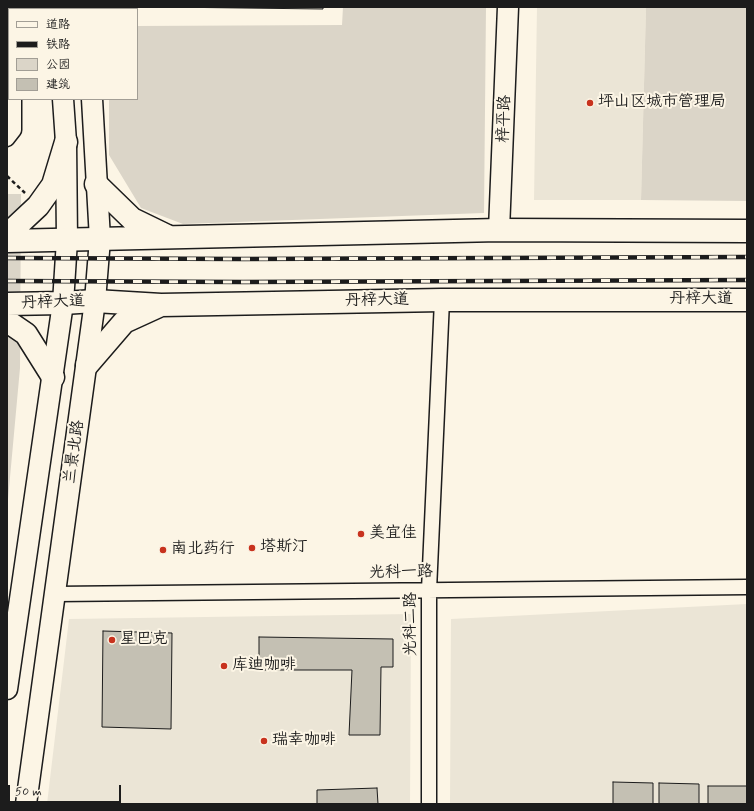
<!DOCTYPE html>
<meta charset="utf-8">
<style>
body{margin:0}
#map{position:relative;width:754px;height:811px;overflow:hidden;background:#fcf5e5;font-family:Mynerve,"LXGW WenKai TC",sans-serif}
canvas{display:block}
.frame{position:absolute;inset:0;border:8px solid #1c1c1c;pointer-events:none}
.legend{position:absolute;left:8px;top:8px;width:130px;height:92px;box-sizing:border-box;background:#fcf5e5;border:1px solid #a29e95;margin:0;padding:5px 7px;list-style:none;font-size:12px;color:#1c1c1c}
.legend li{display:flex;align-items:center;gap:8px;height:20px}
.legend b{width:20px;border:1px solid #a29e95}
.scale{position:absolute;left:8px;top:785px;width:113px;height:18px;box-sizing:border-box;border:2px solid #1c1c1c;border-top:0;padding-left:5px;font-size:12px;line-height:14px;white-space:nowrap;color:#1c1c1c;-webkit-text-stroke:3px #fcf5e5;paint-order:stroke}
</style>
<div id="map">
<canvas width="754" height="811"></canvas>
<div class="frame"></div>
<ul class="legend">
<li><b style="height:5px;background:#fcf5e5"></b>道路</li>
<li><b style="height:5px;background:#1c1c1c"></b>铁路</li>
<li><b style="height:11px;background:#dbd5c8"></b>公园</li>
<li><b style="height:11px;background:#c4c0b3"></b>建筑</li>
</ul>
<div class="scale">50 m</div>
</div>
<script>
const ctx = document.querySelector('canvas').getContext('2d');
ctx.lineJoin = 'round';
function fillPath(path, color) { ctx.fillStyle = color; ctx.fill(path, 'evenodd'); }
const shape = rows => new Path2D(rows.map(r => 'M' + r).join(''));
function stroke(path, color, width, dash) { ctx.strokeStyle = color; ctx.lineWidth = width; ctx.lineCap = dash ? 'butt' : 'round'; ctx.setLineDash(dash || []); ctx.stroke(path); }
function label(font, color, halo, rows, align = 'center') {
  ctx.font = font + ' Mynerve,"LXGW WenKai TC",sans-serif'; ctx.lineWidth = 4; ctx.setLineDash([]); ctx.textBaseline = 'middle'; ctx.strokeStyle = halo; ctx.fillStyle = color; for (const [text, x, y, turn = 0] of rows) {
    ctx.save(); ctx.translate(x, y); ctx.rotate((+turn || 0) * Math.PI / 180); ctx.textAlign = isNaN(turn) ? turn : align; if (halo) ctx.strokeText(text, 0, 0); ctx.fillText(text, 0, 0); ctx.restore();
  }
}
fillPath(shape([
 [537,7,646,7,641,200,534,200],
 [747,604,747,804,450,804,451,619],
 [411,614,410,804,47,804,69,619]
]), '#ebe5d6');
fillPath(shape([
 [343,7,486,7,484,213,183,224,141,208,109,155,109,99,137,99,137,26,342,25],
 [646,7,747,7,747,201,641,200],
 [7,194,21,194,20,368,7,510]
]), '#dbd5c8');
const building = shape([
 [163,7,323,7,323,9,163,7],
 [103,631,172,633,171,729,102,727,103,631],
 [259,637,393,639,393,667,381,667,380,735,349,735,352,670,259,670,259,637],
 [613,782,653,783,653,804,613,804,613,782],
 [659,783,699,784,699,804,659,804,659,783],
 [708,786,747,786,747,804,708,804,708,786],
 [377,788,378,804,317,804,317,790,377,788]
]);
fillPath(building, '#c4c0b3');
stroke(building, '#1c1c1c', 1);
const street = shape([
 [11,7,11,9],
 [7,139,14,130,14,99],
 [56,594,747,587],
 [429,804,429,590,442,300]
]);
const secondary = shape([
 [57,7,57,9],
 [87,7,88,9],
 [499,230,508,7],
 [7,689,63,303,67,240,66,142,63,99],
 [26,804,95,301,100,239,92,99]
]);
const primary = shape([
 [96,184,132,219,167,236],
 [7,235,38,206,53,185,66,142],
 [7,241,499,230,747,231],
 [7,304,63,303,95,301,161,305,442,300,747,300],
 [7,321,26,334,53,377],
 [87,365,124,322,159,306]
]);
stroke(street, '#1c1c1c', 17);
stroke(secondary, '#1c1c1c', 23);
stroke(primary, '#1c1c1c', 25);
stroke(shape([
 [7,176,25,193]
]), '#1c1c1c', 2.5, [4, 3]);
stroke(street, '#fcf5e5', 14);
stroke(secondary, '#fcf5e5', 20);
stroke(primary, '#fcf5e5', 22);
const rail = shape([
 [7,258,243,259,747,257],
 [7,281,243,282,747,280]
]);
stroke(rail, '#1c1c1c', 4.5);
stroke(rail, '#fcf5e5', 3, [9]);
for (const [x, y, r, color] of [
 [590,103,4,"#c8321e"],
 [361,534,4,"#c8321e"],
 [252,548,4,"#c8321e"],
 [163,550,4,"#c8321e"],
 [112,640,4,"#c8321e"],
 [224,666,4,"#c8321e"],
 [264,741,4,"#c8321e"]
]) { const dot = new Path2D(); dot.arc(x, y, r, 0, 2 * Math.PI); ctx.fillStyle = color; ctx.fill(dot); stroke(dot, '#fcf5e5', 1.5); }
label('16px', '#1c1c1c', '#fcf5e5', [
 ["坪山区城市管理局",598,103],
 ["美宜佳",369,534],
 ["塔斯汀",260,548],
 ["南北药行",171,550],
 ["星巴克",120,640],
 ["库迪咖啡",232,666],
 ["瑞幸咖啡",272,741]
], 'left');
label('16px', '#1c1c1c', '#fcf5e5', [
 ["梓平路",505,119,-88],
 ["丹梓大道",701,300],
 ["丹梓大道",377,301,-1],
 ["丹梓大道",53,303,-2],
 ["兰景北路",75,452,-82],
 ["光科一路",401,573,-1],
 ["光科二路",412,624,-90]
]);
</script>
